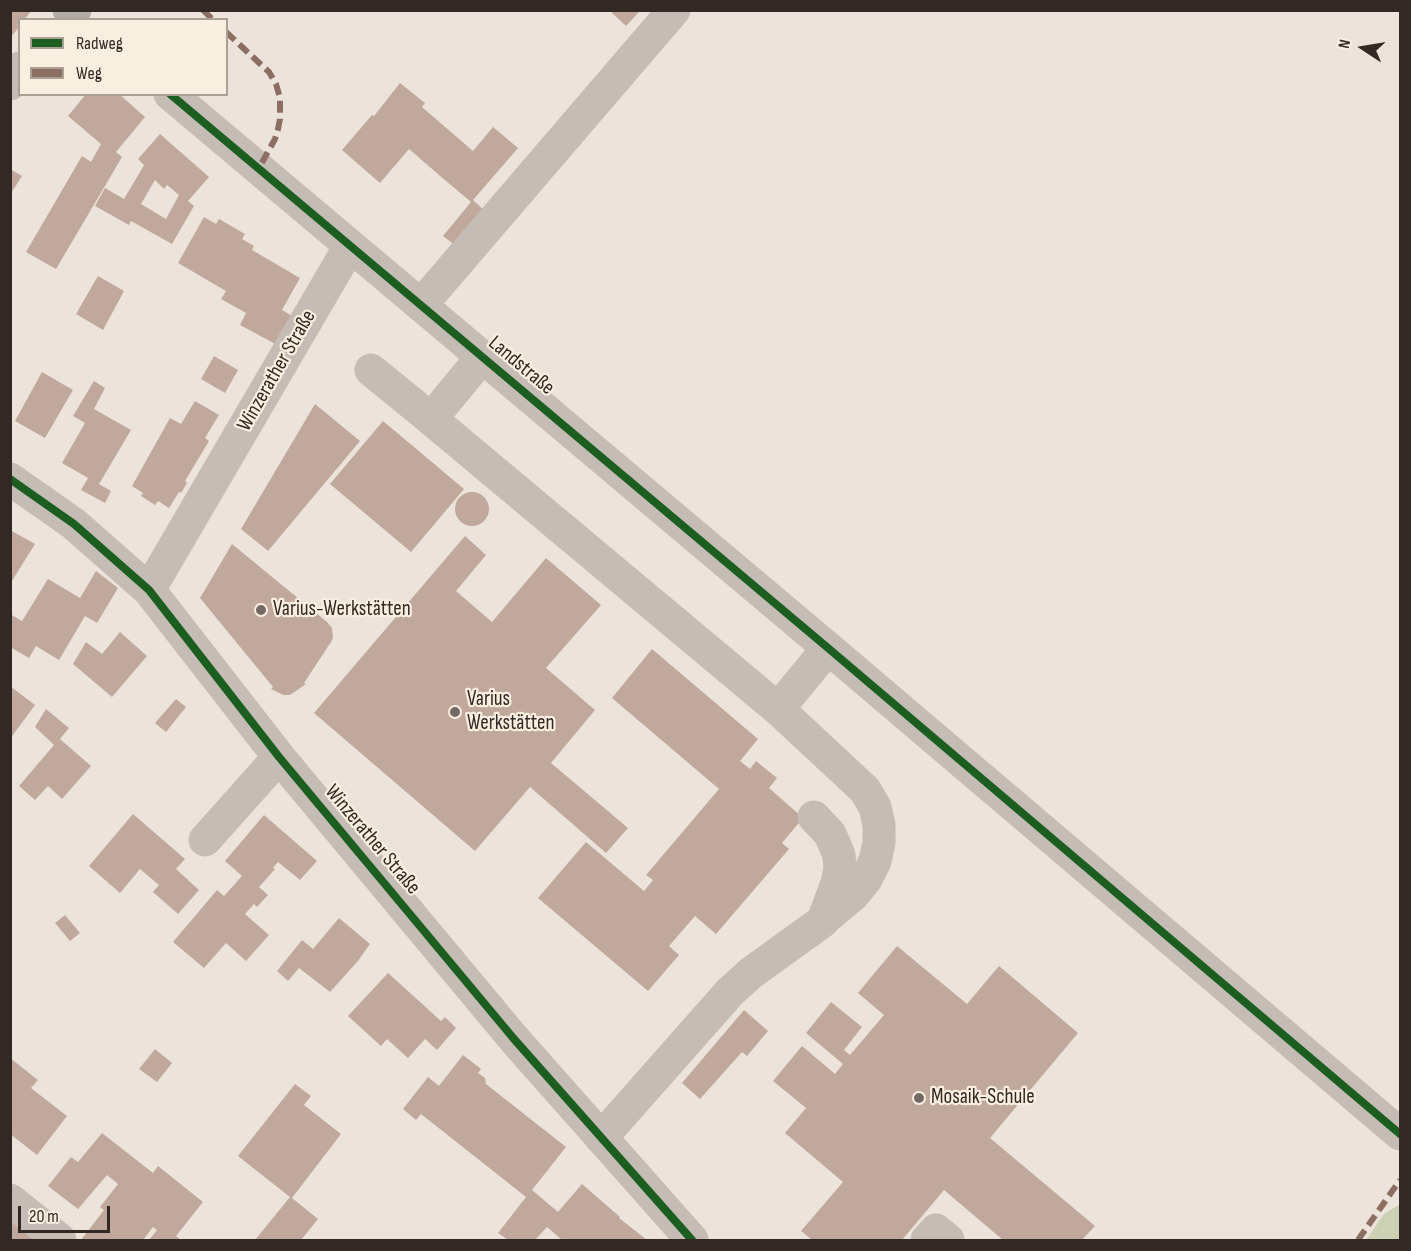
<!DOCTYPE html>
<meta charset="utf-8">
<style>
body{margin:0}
#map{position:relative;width:1411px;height:1251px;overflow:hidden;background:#ece4db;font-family:"Sofia Sans Condensed",sans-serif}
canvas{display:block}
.frame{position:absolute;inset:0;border:12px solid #332924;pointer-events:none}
.legend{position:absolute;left:18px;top:18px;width:210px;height:78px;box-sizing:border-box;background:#f9efe1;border:2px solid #aaa095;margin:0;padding:8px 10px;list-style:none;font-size:18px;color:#332924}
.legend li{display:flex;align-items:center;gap:12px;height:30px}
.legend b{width:30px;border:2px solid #aaa095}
.north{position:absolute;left:1333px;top:18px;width:60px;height:60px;-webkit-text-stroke:4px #f9efe1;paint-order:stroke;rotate:282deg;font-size:16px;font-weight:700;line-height:24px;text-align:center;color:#332924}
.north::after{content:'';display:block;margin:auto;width:21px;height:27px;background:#332924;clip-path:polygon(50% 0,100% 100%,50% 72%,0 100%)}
.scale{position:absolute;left:18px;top:1206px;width:92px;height:27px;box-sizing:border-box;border:3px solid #332924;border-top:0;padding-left:8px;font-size:18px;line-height:21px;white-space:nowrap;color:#332924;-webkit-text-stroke:4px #f9efe1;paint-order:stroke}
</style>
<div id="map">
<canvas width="1411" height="1251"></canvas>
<div class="frame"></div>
<ul class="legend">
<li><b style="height:8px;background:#1b5e20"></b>Radweg</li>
<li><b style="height:8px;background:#8d6e63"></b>Weg</li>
</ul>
<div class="north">N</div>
<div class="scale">20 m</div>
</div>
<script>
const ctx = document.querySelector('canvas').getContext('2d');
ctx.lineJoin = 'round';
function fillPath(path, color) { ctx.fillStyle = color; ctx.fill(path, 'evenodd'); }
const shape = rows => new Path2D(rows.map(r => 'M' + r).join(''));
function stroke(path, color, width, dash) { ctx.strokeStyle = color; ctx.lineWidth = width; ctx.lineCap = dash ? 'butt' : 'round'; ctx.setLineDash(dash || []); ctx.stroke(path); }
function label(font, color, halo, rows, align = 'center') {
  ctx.font = font + ' "Sofia Sans Condensed",sans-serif'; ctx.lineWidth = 4.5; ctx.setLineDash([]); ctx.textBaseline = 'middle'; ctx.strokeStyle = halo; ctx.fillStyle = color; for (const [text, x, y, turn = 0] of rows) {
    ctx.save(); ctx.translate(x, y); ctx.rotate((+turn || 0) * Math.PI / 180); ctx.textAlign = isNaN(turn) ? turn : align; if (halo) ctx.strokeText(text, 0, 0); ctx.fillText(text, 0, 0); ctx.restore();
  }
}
fillPath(shape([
 [1400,1204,1400,1240,1366,1240,1384,1214]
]), '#ccd1b4');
fillPath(shape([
 [10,10,32,10,24,20,20,20,20,26,10,38],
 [609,10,641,10,626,26],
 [400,83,425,103,422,107,473,151,493,127,518,148,473,200,485,211,456,246,443,236,471,202,439,175,409,149,380,183,342,150,372,115,374,116],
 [86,94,119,94,145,117,116,152,122,157,56,269,26,252,82,156,91,162,101,144,68,116],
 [160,134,209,177,188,201,194,206,172,244,131,221,129,225,95,206,105,188,124,199,144,165,138,159],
 [155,180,164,189,167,185,179,195,166,219,141,204],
 [10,169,22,176,10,195],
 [204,217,216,224,219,219,245,234,242,239,254,246,252,250,300,278,282,310,294,317,277,345,240,325,246,313,221,299,226,291,178,263],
 [98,276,124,291,103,330,76,314],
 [214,356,238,370,225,393,201,379],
 [42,372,73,390,45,438,15,421],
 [94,381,105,388,94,409,131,430,99,484,111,491,105,503,81,490,88,478,62,463,85,423,73,416],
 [195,401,219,415,205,438,209,441,185,481,187,483,181,493,179,492,169,508,158,501,155,505,141,496,143,493,132,486,170,418,181,424],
 [315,404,360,441,268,551,241,529],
 [383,421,464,489,411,552,330,484],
 '455 509a17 17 0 1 1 34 0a17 17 0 1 1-34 0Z',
 [10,530,35,544,10,584],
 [465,536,486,555,456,591,492,622,546,558,601,605,546,668,595,710,551,763,628,828,606,853,530,787,475,851,314,713],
 [232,544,327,622,332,628,333,638,331,642,304,683,306,684,290,695,283,695,271,689,273,687,200,598],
 [96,571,118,588,97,623,85,616,59,660,36,646,29,658,10,647,10,614,22,621,48,579,80,598],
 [120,632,147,656,112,697,73,664,86,642,102,654],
 [652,649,758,739,740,761,750,769,756,761,777,778,769,788,803,818,782,843,789,849,716,934,695,916,669,946,679,955,648,991,538,898,586,842,644,891,653,880,646,875,719,789,612,698],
 [10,686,35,705,10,739],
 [176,699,186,707,166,732,155,723],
 [46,709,69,728,60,739,91,766,62,799,48,786,35,800,19,786,54,745,35,727],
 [133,814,185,859,176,869,199,890,178,914,153,892,159,885,140,869,120,893,89,866],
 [264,815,317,861,300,880,278,862,273,868,275,869,259,887,268,895,257,907,254,904,245,914,269,935,246,961,226,943,204,968,173,942,217,890,224,896,242,876,225,861],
 [65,915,80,933,70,941,55,923],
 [339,918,370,944,358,961,330,992,299,968,288,981,277,971,302,940,313,949],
 [897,946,967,1004,999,966,1078,1033,990,1138,1095,1226,1082,1240,1003,1240,944,1190,902,1240,812,1240,801,1231,843,1182,785,1133,806,1108,773,1081,802,1046,835,1074,843,1064,806,1033,831,1002,862,1027,844,1050,850,1055,884,1015,858,993],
 [388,973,441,1021,445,1017,456,1028,437,1050,425,1039,408,1058,387,1039,381,1046,348,1016],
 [744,1010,768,1031,747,1056,742,1052,700,1099,682,1083],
 [155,1049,172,1063,157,1082,139,1069],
 [463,1055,481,1069,478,1073,485,1078,486,1084,566,1147,532,1190,558,1212,582,1184,620,1217,619,1218,647,1240,562,1240,547,1227,535,1240,508,1240,498,1233,526,1197,421,1114,416,1120,403,1109,428,1077,439,1086],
 [10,1058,38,1080,31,1088,67,1116,37,1155,10,1134],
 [295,1084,311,1096,304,1105,341,1134,292,1198,318,1219,301,1240,255,1240,290,1197,238,1156],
 [102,1133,153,1173,158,1166,203,1202,176,1236,181,1240,149,1240,157,1230,153,1227,143,1240,81,1240,104,1210,100,1207,118,1184,107,1175,78,1209,48,1186,71,1157,78,1162],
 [10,1219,36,1240,10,1240]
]), '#c0a89c');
stroke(shape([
 [10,84,20,68],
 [170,94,828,648,1400,1134],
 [421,305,674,10],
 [482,357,431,419,778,709,828,648],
 [371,370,431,419],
 [10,479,74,524,149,590,279,757,514,1039,692,1240],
 [149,590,350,246],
 [778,709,865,790,875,807,879,825,879,843,875,861,866,879,853,895,827,917],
 [205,840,279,757],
 [601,1138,730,992,751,973,823,921,837,883,840,869,839,855,830,834,814,817],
 [10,1200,60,1240],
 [927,1240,936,1230,948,1240]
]), '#c4bcb5', 33);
stroke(shape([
 [69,10,72,13,75,10]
]), '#b2aaa4', 33);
stroke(shape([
 [203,10,213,20],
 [226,32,269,72,276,84,280,98,280,119,278,129,275,139,259,168],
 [1358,1240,1400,1180]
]), '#8d6e63', 6, [12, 6]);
stroke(shape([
 [170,94,828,648,1400,1134],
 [10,479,74,524,149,590,279,757,514,1039,692,1240]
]), '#1b5e20', 8);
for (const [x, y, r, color] of [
 [261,610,6,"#746a64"],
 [455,712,6,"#746a64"],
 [919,1098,6,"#746a64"]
]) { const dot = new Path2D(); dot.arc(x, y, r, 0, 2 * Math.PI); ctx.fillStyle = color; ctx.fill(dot); stroke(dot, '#f9efe1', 2); }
label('21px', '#332924', '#f9efe1', [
 ["Landstraße",521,366,40],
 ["Winzerather Straße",277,371,-60],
 ["Winzerather Straße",372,840,50]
]);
label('21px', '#332924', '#f9efe1', [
 ["Varius-Werkstätten",273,610],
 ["Varius",467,700],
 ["Werkstätten",467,724],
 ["Mosaik-Schule",931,1098]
], 'left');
</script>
